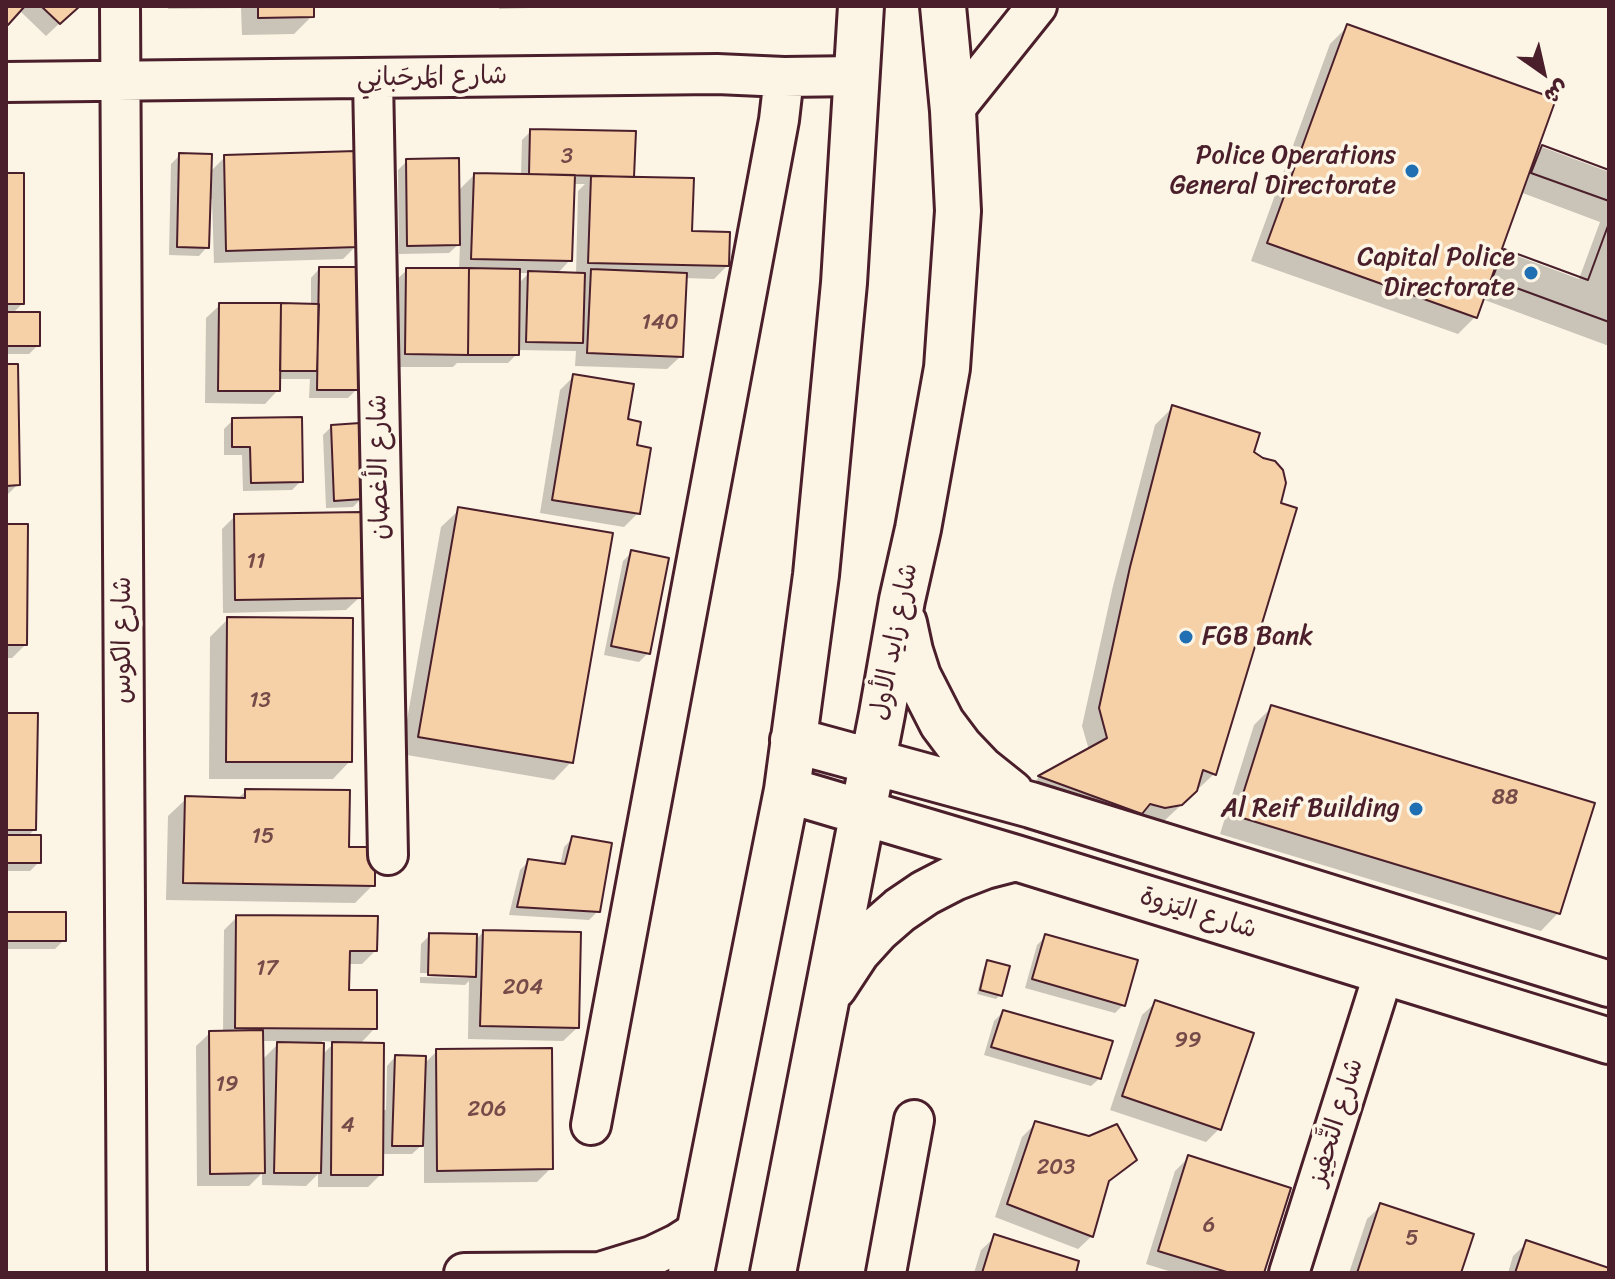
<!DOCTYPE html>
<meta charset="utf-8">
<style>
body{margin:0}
#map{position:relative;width:1615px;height:1279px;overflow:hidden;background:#fcf5e5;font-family:Sriracha,"Playpen Sans Arabic",sans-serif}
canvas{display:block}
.frame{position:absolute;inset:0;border:8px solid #4a1f2b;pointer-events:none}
.north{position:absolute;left:1503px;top:32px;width:80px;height:80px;-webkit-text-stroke:6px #fcf5e5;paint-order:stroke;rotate:146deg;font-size:22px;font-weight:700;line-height:32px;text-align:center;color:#4a1f2b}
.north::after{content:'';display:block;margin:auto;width:28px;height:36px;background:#4a1f2b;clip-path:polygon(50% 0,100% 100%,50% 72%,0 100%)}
</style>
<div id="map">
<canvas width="1615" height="1279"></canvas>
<div class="frame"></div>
<div class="north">ش</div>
</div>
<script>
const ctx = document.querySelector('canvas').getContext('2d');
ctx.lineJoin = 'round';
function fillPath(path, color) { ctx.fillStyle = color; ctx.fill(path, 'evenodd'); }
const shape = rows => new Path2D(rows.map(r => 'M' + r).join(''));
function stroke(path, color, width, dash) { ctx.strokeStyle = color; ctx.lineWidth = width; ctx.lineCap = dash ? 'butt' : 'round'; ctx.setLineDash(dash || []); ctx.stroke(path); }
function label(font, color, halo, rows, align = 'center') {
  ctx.font = font + ' Sriracha,"Playpen Sans Arabic",sans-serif'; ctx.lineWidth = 7; ctx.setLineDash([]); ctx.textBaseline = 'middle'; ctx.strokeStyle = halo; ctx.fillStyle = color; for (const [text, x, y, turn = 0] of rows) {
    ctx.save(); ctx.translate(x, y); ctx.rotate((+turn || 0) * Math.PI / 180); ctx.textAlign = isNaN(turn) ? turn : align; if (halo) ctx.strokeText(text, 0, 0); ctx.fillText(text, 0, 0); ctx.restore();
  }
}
fillPath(shape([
 [6,6,78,6,46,36,19,10,6,24],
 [168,6,312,6,312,16,294,34,242,35,241,8,168,9],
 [499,6,592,6,499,9],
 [1348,26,1534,156,1542,147,1609,172,1609,346,1482,299,1475,317,1458,334,1251,261,1330,44],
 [1520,192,1600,222,1579,279,1504,251,1496,260],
 [531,131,632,179,727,266,714,279,684,278,681,356,667,369,575,366,576,351,517,350,517,354,508,363,457,363,453,367,392,367,393,283,407,270,459,270,460,243,449,253,399,254,398,170,407,161,457,192,474,175,521,176,522,140],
 [573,184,585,184,578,191,576,275,557,274,570,260],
 [518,273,529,273,518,284],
 [180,155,209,173,225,157,356,246,343,259,214,263,212,199,209,199,207,247,199,256,169,255,171,164],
 [6,175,22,304,12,314,38,345,29,354,6,354],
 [319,269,356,390,348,398,309,398,310,379,278,379,278,390,265,404,205,403,206,318,220,305,311,306,311,278],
 [6,366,18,484,6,496],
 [574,376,625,421,635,447,638,513,624,527,540,513,560,390],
 [1172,408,1252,452,1214,774,1163,822,1146,825,1023,794,1039,777,1089,750,1082,726,1113,586,1155,425],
 [233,420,301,481,292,490,243,491,242,455,224,455,224,429],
 [332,426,361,499,353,507,326,508,323,435],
 [459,510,571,762,554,780,401,754,441,527],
 [235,516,360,597,346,610,223,613,222,529],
 [6,526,25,645,12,658,6,658],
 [632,552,648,653,639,662,604,655,623,561],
 [228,619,350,761,333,779,209,779,210,637],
 [1272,707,1558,913,1541,931,1220,834,1254,725],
 [6,715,34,830,27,837,39,862,30,871,6,871],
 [246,791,347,849,373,885,355,903,166,900,168,816,186,799,237,799],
 [573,838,598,911,589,920,509,915,520,870,529,861,560,866,564,847],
 [6,914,64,940,55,949,6,949],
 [237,917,376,950,362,964,347,964,347,992,375,1028,359,1045,382,1110,386,1110,387,1066,395,1057,424,1064,437,1051,551,1168,537,1182,424,1183,424,1143,412,1154,381,1154,381,1174,368,1187,318,1187,318,1174,306,1186,262,1185,262,1173,249,1186,197,1186,196,1046,210,1033,223,1033,224,930],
 [261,1041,281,1041,261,1061],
 [322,1041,335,1042,322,1055],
 [483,932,577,1028,563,1041,468,1039,469,981,465,985,420,983,420,977,468,978,468,974,420,973,421,944,430,935,475,941],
 [1046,936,1124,1004,1115,1013,1025,988,1037,945],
 [988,963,1000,995,996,999,977,994,984,967],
 [1156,1002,1219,1129,1206,1142,1110,1110,1142,1015],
 [1003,1012,1100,1078,1091,1086,984,1055,994,1021],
 [1035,1124,1134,1160,1106,1184,1092,1236,1078,1249,995,1217,1022,1137],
 [1188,1158,1262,1273,1175,1273,1146,1264,1175,1171],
 [1381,1206,1459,1273,1349,1273,1367,1219],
 [995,1237,1074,1273,974,1273,981,1250],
 [1527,1243,1609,1270,1609,1273,1508,1273,1513,1256]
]), '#0003');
const building = shape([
 [6,6,25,6,8,25,6,23,6,6],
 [41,6,80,6,60,24,41,6],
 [258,6,314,6,314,17,258,18,258,6],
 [1347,24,1556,99,1477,318,1267,243,1347,24],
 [530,129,636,131,634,177,529,174,530,129],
 [1542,145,1609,170,1609,201,1531,173,1542,145],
 [1542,145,1609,170,1609,201,1531,173,1542,145],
 [356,151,358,247,226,251,224,155,356,151],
 [179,153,212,154,209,248,177,247,179,153],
 [459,158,460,245,407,246,406,159,459,158],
 [6,173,24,173,24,304,6,304,6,173],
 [474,173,575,175,572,261,471,259,474,173],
 [591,176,694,178,692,231,730,232,729,266,588,263,591,176],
 [1609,223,1609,322,1492,279,1504,249,1588,280,1609,223],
 [1609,223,1609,322,1492,279,1504,249,1588,280,1609,223],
 [319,267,360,267,358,390,317,390,319,267],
 [406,268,469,268,468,355,405,354,406,268],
 [469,268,520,269,519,355,468,355,469,268],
 [591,269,687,273,683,357,587,353,591,269],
 [528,271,585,273,583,343,526,342,528,271],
 [219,303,281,303,280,391,218,391,219,303],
 [281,303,319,304,317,371,280,371,281,303],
 [6,312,40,312,40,346,6,346,6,312],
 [6,364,18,364,20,485,6,486,6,364],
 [573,374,634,384,628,419,641,422,637,445,651,448,640,514,552,500,573,374],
 [1172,405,1260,433,1254,452,1263,458,1275,461,1283,470,1286,483,1281,503,1297,508,1216,775,1203,770,1197,791,1182,805,1165,808,1150,804,1142,814,1038,776,1107,738,1099,708,1130,567,1172,405],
 [302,417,303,482,251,483,250,447,232,447,232,418,302,417],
 [360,423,363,499,334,501,331,425,360,423],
 [458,507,613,533,573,763,418,737,458,507],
 [361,512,362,598,235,600,234,514,361,512],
 [6,524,28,524,27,645,6,645,6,524],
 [631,550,669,558,650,654,611,646,631,550],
 [227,617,353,618,352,762,226,762,227,617],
 [1271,705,1595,803,1560,914,1236,816,1271,705],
 [6,713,38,713,36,830,6,830,6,713],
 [245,789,350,790,349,847,375,847,375,886,183,883,185,796,245,798,245,789],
 [6,835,41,835,41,863,6,863,6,835],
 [572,836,612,843,600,912,517,907,528,859,565,864,572,836],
 [6,912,66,912,66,941,6,941,6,912],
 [236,915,378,916,377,951,350,951,349,990,377,990,377,1029,235,1028,236,915],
 [483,930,581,932,579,1028,480,1026,483,930],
 [429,933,477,934,476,977,428,975,429,933],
 [1045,934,1138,960,1125,1006,1032,979,1045,934],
 [987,960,1010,966,1002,996,980,990,987,960],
 [1155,1000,1254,1033,1221,1130,1122,1096,1155,1000],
 [1003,1010,1113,1041,1101,1079,991,1047,1003,1010],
 [263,1030,265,1173,210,1174,209,1031,263,1030],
 [277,1042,324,1043,321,1173,274,1173,277,1042],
 [332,1042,384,1043,383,1175,331,1175,332,1042],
 [552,1048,553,1169,437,1171,436,1049,552,1048],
 [395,1055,426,1056,423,1146,392,1146,395,1055],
 [1035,1121,1089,1136,1117,1124,1137,1160,1109,1181,1093,1237,1007,1204,1035,1121],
 [1188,1155,1291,1188,1264,1273,1230,1273,1158,1251,1188,1155],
 [1380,1203,1474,1234,1461,1273,1357,1273,1380,1203],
 [994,1234,1079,1261,1076,1273,982,1273,994,1234],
 [1526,1240,1609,1268,1609,1273,1515,1273,1526,1240]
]);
fillPath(building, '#f6d0a6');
stroke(building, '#4a1f2b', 2);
const street = shape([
 [120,6,127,1273],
 [373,79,388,855],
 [6,82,717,74,784,77,858,76],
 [953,111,1037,6],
 [591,1125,779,120,784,77],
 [464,1273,600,1272,652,1256,677,1244,699,1230],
 [886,1273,914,1120],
 [1289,1273,1384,972]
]);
const secondary = shape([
 [904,623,910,651,918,676,942,723,960,747,981,769,1011,793],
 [793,740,1031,805,1609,984],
 [787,790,1016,858,1609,1041],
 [834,987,857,952,877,930,900,910,925,893,954,878,985,866,1016,858],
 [691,1273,787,790,816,575,844,283,861,6],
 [773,1273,882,714,902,600,918,529,947,368,958,211,953,111,943,6]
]);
stroke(street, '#4a1f2b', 44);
stroke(secondary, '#4a1f2b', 50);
stroke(street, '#fcf5e5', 38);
stroke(secondary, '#fcf5e5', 44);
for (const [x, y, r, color] of [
 [1412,171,8,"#1f6fb2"],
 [1531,273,8,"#1f6fb2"],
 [1186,637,8,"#1f6fb2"],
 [1416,809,8,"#1f6fb2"]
]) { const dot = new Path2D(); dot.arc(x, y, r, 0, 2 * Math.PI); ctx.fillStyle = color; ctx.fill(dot); stroke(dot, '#fcf5e5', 3); }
label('22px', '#754b4a', null, [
 ["3",567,157],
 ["140",660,323],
 ["11",256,562],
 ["13",260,701],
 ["88",1505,798],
 ["15",263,837],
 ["17",267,969],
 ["204",523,988],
 ["99",1188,1041],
 ["19",227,1085],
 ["206",487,1110],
 ["4",348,1126],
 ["203",1056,1168],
 ["6",1209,1226],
 ["5",1412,1239]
]);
label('26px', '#4a1f2b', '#fcf5e5', [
 ["شارع المَرحَبانِي",432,78,-1],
 ["شارع الأغصان",380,467,-91],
 ["شارع الكوس",123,640,-90],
 ["شارع زايد الأول",895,642,-79],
 ["شارع اليَزوة",1198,914,17],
 ["شارع التَّحفِيز",1337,1122,-73]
]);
label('26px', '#4a1f2b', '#fcf5e5', [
 ["Police Operations",1396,156],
 ["General Directorate",1396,186],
 ["Capital Police",1515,258],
 ["Directorate",1515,288],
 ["FGB Bank",1202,637,"left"],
 ["Al Reif Building",1400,809]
], 'right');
</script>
